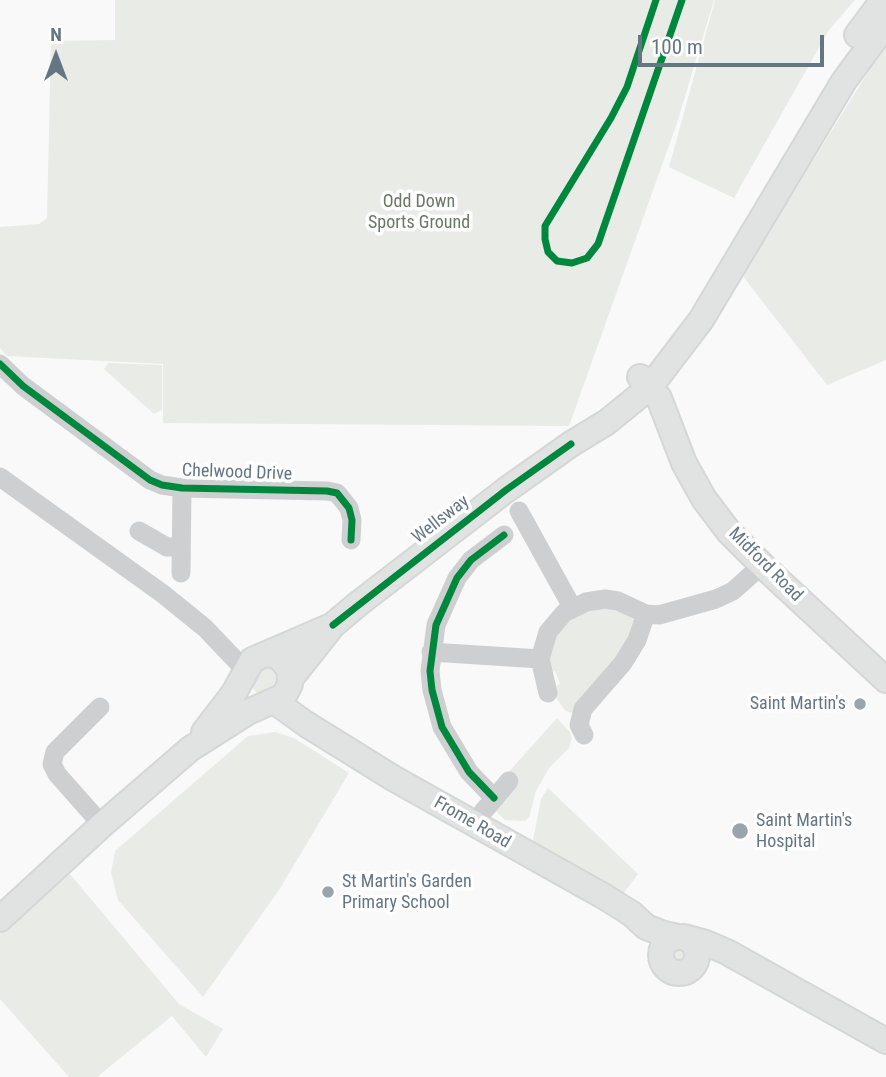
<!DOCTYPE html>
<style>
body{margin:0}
#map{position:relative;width:886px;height:1077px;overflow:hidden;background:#f9f9f9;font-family:"Roboto Condensed",sans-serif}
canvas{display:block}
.north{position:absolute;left:21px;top:21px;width:70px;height:70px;-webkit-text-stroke:5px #fff;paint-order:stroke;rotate:0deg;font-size:19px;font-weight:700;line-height:28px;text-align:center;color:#657683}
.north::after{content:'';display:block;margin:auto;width:24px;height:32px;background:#657683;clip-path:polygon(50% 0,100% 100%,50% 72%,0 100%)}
.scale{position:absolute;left:638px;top:35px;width:186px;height:32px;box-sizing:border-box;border:4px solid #657683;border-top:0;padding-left:9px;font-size:21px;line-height:24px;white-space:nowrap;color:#657683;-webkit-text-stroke:5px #fff;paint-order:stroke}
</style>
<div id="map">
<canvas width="886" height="1077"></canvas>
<div class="north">N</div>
<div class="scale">100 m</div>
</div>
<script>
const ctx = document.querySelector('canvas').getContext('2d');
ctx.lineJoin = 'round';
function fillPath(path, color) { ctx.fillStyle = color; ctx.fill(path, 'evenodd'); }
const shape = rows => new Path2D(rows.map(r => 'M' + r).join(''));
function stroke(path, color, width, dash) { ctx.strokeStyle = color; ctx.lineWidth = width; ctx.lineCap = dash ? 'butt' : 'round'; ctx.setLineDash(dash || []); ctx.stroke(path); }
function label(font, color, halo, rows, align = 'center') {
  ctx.font = font + ' "Roboto Condensed",sans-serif'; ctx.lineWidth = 7; ctx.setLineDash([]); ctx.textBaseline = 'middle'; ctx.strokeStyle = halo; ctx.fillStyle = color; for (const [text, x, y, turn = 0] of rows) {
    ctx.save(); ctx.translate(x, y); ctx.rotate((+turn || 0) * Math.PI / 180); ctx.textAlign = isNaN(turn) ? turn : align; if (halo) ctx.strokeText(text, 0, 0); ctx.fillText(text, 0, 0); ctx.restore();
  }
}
fillPath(shape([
 [115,0,714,0,677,123,569,426,163,423,163,364,7,356,0,348,0,227,39,224,47,218,51,41,115,40],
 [715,0,855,0,829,30,734,198,669,167],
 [886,43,886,360,827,385,742,275],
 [108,363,162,365,162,410,154,414,104,369],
 [600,604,636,616,623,656,572,713,566,711,558,701,552,689,560,684,555,671,546,673,545,661,560,623],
 [272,662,283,683,263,696,258,694,250,685,250,674],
 [557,718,570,732,572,738,569,748,549,768,536,791,529,817,525,821,505,820,494,809,506,775],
 [275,732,294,738,349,773,279,890,203,997,118,900,111,873,115,851,248,736],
 [548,788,638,874,623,894,544,851,533,840,541,799],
 [69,873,179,1004,223,1029,206,1057,172,1016,97,1077,69,1077,0,999,0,934],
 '669 956a10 10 0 1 1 20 0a10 10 0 1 1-20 0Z'
]), '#e8ebe6');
const major = shape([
 [857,35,883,0],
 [640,377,659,398,684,463,704,499,729,532,762,565,886,680],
 [291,678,333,625,358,604,506,490,571,444,607,422,650,387,701,320,844,81,886,24],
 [274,701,306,724,393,778,605,897,632,914,646,927,664,934,678,937],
 [204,732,234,693,252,660,331,626],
 [0,919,102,825,190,749,248,712,284,696,290,684,290,670,279,657,268,654],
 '661 955a18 18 0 1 1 36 0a18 18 0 1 1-36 0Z',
 [684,937,706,943,727,952,886,1041]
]);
stroke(major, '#d5d6d7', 28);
stroke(shape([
 [0,364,23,386,150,480,162,485,182,488,327,491,337,493,349,508,352,520,351,540],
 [0,477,163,594,205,628,245,670],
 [519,511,572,607],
 [139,531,167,547,181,547],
 [181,573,182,488],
 [431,652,540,659],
 [548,693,540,659,548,632,564,613,586,602,605,599,618,601,646,614],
 [100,707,55,752,52,764,57,774,102,825],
 [584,735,579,725,583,709,623,663,637,640,646,614,659,615,716,599,733,591,762,565],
 [494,798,469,772,442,727,432,690,430,671,436,625,457,578,471,560,504,535],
 [482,813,509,781]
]), '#cecfd0', 19);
stroke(major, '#e1e2e2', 24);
stroke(shape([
 [656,0,627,87,611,118,545,226,545,239,548,252,557,261,572,263,587,258,598,244,682,0],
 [0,364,23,386,150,480,162,485,182,488,327,491,337,493,349,508,352,520,351,540],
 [333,625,506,490,571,444],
 [494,798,469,772,442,727,432,690,430,671,436,625,457,578,471,560,504,535]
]), '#00873e', 7);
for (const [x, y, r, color] of [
 [860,704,7,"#99a4ac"],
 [740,831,9,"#99a4ac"],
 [328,892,7,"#99a4ac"]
]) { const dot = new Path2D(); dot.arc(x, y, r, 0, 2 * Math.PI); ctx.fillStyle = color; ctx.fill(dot); stroke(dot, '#fff', 2.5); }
label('18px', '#687a64', '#fff', [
 ["Odd Down",419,202],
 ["Sports Ground",419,223]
]);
label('18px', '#657683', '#fff', [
 ["Chelwood Drive",237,473,2],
 ["Wellsway",441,520,-38],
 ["Midford Road",765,565,45],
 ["Frome Road",472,823,30]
]);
label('18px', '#657683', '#fff', [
 ["Saint Martin's",846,704,"right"],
 ["Saint Martin's",756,821],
 ["Hospital",756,842],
 ["St Martin's Garden",342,882],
 ["Primary School",342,903]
], 'left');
</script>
